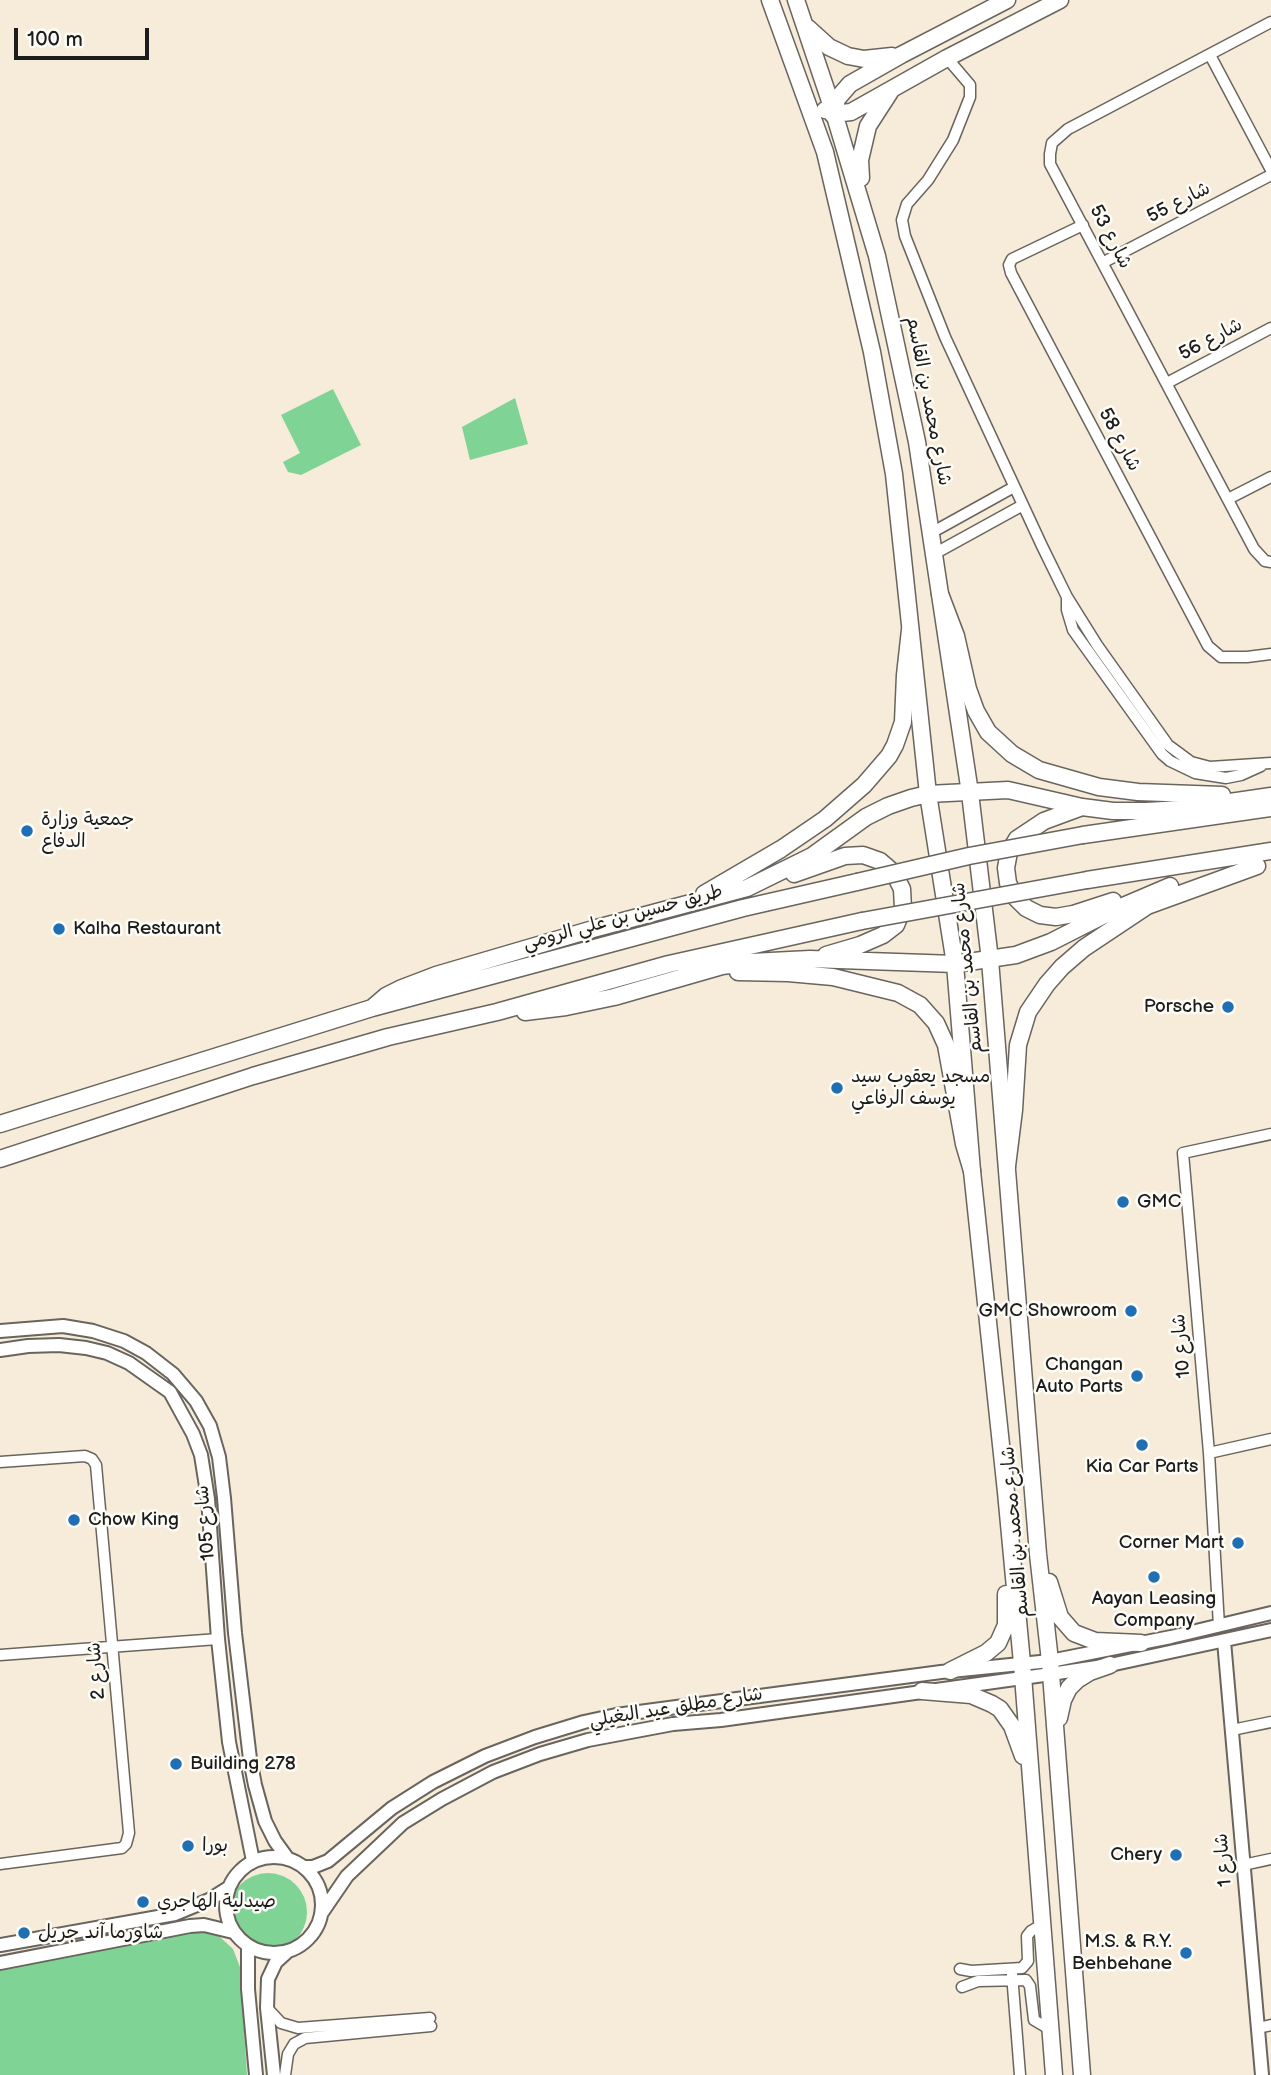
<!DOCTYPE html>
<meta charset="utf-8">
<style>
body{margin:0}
#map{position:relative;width:1271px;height:2075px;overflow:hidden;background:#f7ecd9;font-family:"Balsamiq Sans",sans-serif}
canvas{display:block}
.scale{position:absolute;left:14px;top:28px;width:135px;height:32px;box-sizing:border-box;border:4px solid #1c1c1c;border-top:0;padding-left:9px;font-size:21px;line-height:24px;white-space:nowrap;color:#1c1c1c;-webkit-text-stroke:5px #fdfcf7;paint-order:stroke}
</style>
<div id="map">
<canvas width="1271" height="2075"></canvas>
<div class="scale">100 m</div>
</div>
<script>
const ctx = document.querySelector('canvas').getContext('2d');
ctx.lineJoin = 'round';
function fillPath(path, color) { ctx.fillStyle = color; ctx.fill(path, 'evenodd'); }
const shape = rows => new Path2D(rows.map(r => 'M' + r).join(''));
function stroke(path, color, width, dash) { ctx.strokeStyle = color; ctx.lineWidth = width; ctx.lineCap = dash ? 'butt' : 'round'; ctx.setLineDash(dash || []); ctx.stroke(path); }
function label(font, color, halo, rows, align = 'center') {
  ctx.font = font + ' "Balsamiq Sans","Playpen Sans Arabic",sans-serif'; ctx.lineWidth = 5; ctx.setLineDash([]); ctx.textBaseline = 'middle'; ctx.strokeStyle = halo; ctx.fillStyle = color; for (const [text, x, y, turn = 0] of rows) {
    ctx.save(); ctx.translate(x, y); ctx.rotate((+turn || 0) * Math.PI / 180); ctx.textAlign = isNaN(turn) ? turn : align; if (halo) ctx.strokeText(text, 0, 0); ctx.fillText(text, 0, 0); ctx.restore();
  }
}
fillPath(shape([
 [333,389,361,445,301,475,288,472,283,462,300,453,281,415],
 [515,398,528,444,470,460,462,427],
 '229 1912a39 39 0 1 1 78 0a39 39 0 1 1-78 0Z',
 [200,1931,220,1937,233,1949,240,1967,247,2075,0,2075,0,1970]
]), '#7fd395');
const minor = shape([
 [1271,22,1068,129,1052,143,1050,154,1050,164,1254,549,1265,561,1271,562],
 [1210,55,1271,170],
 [947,58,970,85,970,97,953,140,928,180,907,204,902,220,905,236,945,337,1042,546,1067,597,1097,645,1168,745,1191,762,1210,767,1271,763],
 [1083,225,1012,259,1009,265,1011,273,1208,646,1221,657,1247,657,1271,654],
 [1104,262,1271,175],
 [1167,383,1271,328],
 [1228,499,1271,477],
 [931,533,1014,487],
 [934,554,1023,505],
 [1067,598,1067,610,1073,630,1162,754,1170,761,1195,773,1226,778,1241,775,1261,766],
 [1209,1453,1271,1439],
 [0,1462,85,1456,92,1459,96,1465,129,1833,126,1844,122,1848,0,1864],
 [1219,1626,1209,1453,1183,1153,1271,1134],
 [0,1655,218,1639],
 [1232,1730,1271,1722],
 [1243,1865,1271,1859],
 [960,1969,971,1971,1022,1968,1028,1961,1027,1936,1031,1931,1043,1924],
 [1012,1974,1020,2075],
 [962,1987,978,1981,1026,1980,1030,1986,1034,2020,1051,2030],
 [267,2008,281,2023,298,2028,430,2018],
 [1258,2028,1271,2025],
 [285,2075,288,2054,294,2044,305,2038,431,2026]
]);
const tertiary = shape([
 [0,1331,63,1326,93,1331,124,1341,146,1353,173,1374,196,1401,210,1426,219,1457,224,1498,235,1633,250,1759,255,1785,265,1821,275,1841,288,1859],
 [0,1350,28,1346,59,1345,86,1348,107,1353,129,1363,170,1392,193,1434,201,1455,208,1499,218,1639,229,1742,253,1861],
 [1224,1641,1262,2075],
 '226 1905a48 48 0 1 1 96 0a48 48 0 1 1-96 0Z',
 [304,1867,313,1867,328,1861,392,1808,433,1782,485,1756,535,1737,584,1722,616,1715,941,1672,1050,1661,1171,1637,1271,1613],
 [321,1914,347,1876,403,1823,442,1799,493,1772,540,1754,588,1740,673,1724,721,1720,1051,1674,1110,1665,1271,1630],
 [0,1945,175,1914,209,1900,228,1888],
 [248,1946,248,1989,256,2075],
 [0,1963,190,1926,204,1925,233,1932],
 [274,2075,267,2008,268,1979,276,1962,287,1952]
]);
const primary = shape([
 [770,0,825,152,872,352,894,474,928,794,955,964,972,1171,1006,1492,1022,1663,1054,2075],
 [796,0,834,113,877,256,917,442,970,793,990,960,1038,1554,1050,1661,1082,2075],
 [808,28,829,47,848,56,864,59,892,56],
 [825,110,842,113,851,112,947,58,1060,0],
 [833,115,837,99,850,84,901,55,1007,0],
 [861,178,860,160,868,126,890,92],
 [1049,1582,1060,1617,1074,1633,1095,1641,1141,1643],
 [950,1671,986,1653,998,1643,1006,1625,1006,1594],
 [922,1691,971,1695,992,1704,1000,1709,1012,1726,1023,1756],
 [1059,1718,1063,1700,1069,1688,1077,1680,1090,1672,1110,1665]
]);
const trunk = shape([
 [940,594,956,636,968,689,976,711,988,732,1012,754,1039,770,1099,787,1138,792,1222,795],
 [1082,807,1044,821,1017,839,1009,852,1006,868,1008,883,1015,897,1026,908,1040,915,1056,917,1073,914,1113,901],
 [1083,835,1271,808],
 [794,874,845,856,863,855,880,861,894,873,902,889,903,908,896,925,883,935,860,945,826,955],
 [1087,880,1271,851],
 [704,894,781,849,825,819,864,785,889,756,895,745,903,722,905,675,910,630],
 [738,972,788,973,833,977,898,993,920,1005,936,1023,946,1045,964,1144,972,1171],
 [372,1008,386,996,402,988,436,975,593,929,747,888,812,856,866,817,888,806,911,798,928,794,1008,790,1082,807,1113,811,1146,811,1182,809,1271,796],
 [525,1012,566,1007,614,997,722,966,751,962,810,959,955,964,1016,955,1051,942,1116,909,1170,886],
 [0,1124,372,1008,743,908,857,882],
 [0,1159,253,1076,388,1037,497,1012,669,964,862,921],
 [1007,1166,1014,1110,1018,1045,1028,1012,1047,984,1062,967,1084,948,1147,906,1257,866]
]);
stroke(minor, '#69655e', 13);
stroke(tertiary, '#69655e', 16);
stroke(primary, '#69655e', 19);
stroke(trunk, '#69655e', 19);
stroke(minor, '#fff', 10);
stroke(tertiary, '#fff', 12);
stroke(primary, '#fff', 16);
stroke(trunk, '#fff', 16);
const trunkBridge = shape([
 [857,882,969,856,1083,835],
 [862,921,1087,880]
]);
stroke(trunkBridge, '#69655e', 19, []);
stroke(trunkBridge, '#fff', 16);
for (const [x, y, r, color] of [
 [27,831,7,"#1f6fb2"],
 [59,929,7,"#1f6fb2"],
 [1228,1007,7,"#1f6fb2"],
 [837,1088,7,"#1f6fb2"],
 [1123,1202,7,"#1f6fb2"],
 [1131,1311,7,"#1f6fb2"],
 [1137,1376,7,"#1f6fb2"],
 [1142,1445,7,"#1f6fb2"],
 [74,1520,7,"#1f6fb2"],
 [1238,1543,7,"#1f6fb2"],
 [1154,1577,7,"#1f6fb2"],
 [176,1764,7,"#1f6fb2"],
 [188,1846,7,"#1f6fb2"],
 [1176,1855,7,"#1f6fb2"],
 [143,1902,7,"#1f6fb2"],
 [24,1933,7,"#1f6fb2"],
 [1186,1953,7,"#1f6fb2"]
]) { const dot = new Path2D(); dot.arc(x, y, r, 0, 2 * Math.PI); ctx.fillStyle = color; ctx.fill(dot); stroke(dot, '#fdfcf7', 2.5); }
label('19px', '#1c1c1c', '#fdfcf7', [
 ["شارع 55",1179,203,-27],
 ["شارع 53",1110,237,62],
 ["شارع 56",1211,340,-28],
 ["شارع محمد بن القاسم",928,401,79],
 ["شارع 58",1119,440,62],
 ["طريق حسين بن علي الرومي",623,918,-15],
 ["شارع محمد بن القاسم",968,968,-96],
 ["شارع 10",1182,1346,-95],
 ["شارع 105",206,1523,-95],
 ["شارع محمد بن القاسم",1016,1532,-95],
 ["شارع 2",97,1671,-95],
 ["شارع مطلق عيد البغيلي",676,1708,-9],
 ["شارع 1",1224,1860,-95]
]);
label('19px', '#1c1c1c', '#fdfcf7', [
 ["جمعية وزارة",41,820],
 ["الدفاع",41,842],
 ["Kalha Restaurant",73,929],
 ["Porsche",1214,1007,"right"],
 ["مسجد يعقوب سيد",851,1077],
 ["يوسف الرفاعي",851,1099],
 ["GMC",1137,1202],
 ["GMC Showroom",1117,1311,"right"],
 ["Changan",1123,1365,"right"],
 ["Auto Parts",1123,1387,"right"],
 ["Kia Car Parts",1142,1467,"center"],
 ["Chow King",88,1520],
 ["Corner Mart",1224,1543,"right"],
 ["Aayan Leasing",1154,1599,"center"],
 ["Company",1154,1621,"center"],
 ["Building 278",190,1764],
 ["بورا",202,1846],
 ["Chery",1162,1855,"right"],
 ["صيدلية الهاجري",157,1902],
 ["شاورما آند جريل",38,1933],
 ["M.S. & R.Y.",1172,1942,"right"],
 ["Behbehane",1172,1964,"right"]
], 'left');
</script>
